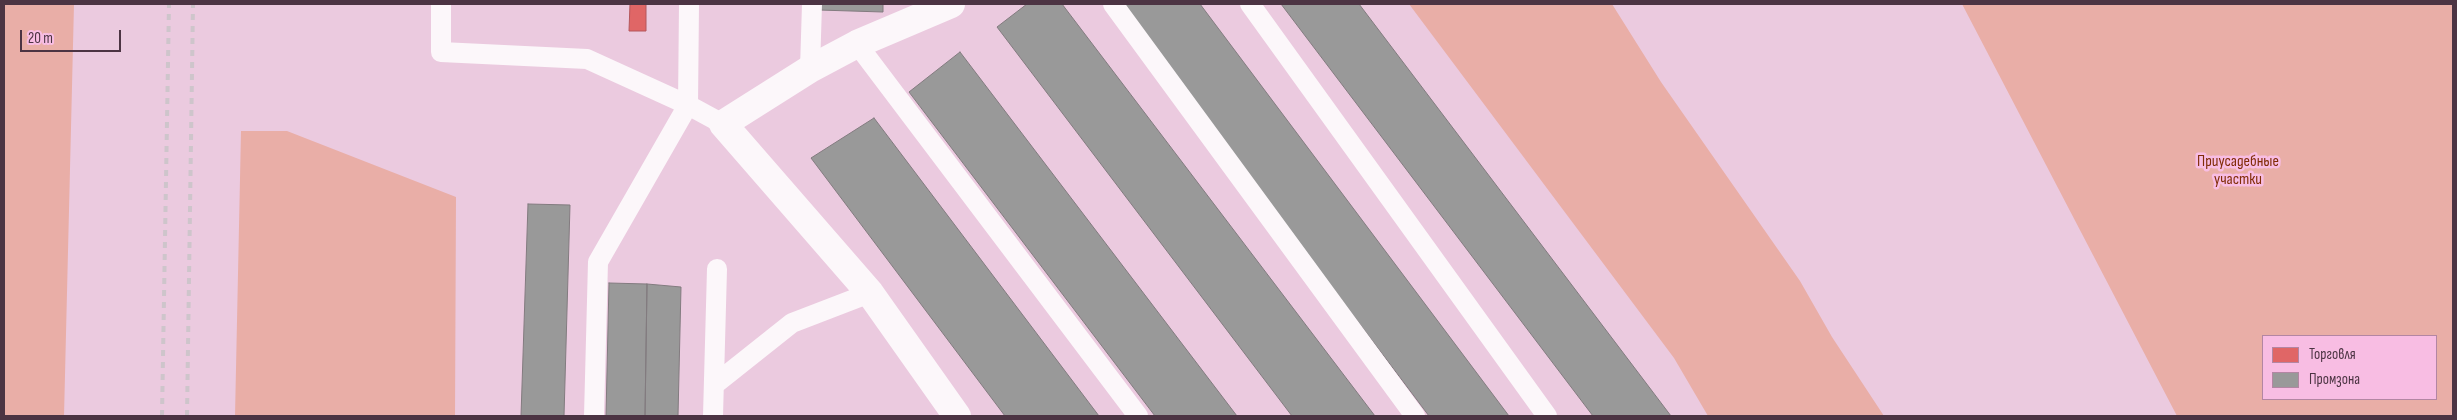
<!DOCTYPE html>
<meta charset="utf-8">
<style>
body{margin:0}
#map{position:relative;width:2457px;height:420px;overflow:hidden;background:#ebcadf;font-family:"Sofia Sans Condensed",sans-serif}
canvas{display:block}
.frame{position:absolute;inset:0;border:5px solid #4c3443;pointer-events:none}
.legend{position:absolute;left:2262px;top:335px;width:175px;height:65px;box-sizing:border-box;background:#f8bde3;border:1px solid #b386a3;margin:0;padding:6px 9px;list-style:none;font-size:15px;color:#4c3443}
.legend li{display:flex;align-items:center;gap:10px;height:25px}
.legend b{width:25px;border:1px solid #b386a3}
.scale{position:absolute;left:20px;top:30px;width:101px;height:22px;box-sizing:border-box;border:2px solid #4c3443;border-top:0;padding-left:6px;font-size:15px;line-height:18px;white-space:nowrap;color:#4c3443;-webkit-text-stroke:4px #f8bde3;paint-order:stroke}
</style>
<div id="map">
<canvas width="2457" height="420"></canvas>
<div class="frame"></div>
<ul class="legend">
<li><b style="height:14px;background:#e06666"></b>Торговля</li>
<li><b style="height:14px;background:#999"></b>Промзона</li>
</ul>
<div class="scale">20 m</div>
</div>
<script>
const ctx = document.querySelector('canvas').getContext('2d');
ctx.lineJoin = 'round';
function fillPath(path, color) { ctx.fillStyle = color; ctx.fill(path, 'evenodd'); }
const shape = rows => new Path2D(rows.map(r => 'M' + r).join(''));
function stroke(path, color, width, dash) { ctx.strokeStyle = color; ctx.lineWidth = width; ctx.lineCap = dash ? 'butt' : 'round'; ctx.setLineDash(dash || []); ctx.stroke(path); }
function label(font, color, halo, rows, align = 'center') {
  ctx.font = font + ' "Sofia Sans Condensed",sans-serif'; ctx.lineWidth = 5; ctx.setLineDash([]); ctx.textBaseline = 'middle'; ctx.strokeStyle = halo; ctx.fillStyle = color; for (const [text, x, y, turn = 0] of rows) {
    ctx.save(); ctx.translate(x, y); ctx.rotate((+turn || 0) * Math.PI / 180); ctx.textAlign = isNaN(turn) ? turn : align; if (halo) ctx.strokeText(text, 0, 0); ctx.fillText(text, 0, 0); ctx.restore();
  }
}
fillPath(shape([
 [4,4,74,4,64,416,4,416],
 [1409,4,1612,4,1661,82,1800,281,1832,337,1884,416,1708,416,1674,358],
 [1962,4,2453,4,2453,416,2177,416],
 [2263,336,2436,336,2436,399,2263,399],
 [241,131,287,131,456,197,455,416,235,416]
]), '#e9aea7');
const shops = shape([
 [630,4,646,4,646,31,629,31,630,4]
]);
fillPath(shops, '#e06666');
stroke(shops, '#b4575c', 1);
const industry = shape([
 [820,4,883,4,883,12,819,10,820,4],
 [1027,4,1062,4,1375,416,1292,416,997,27,1027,4],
 [1119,4,1200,4,1509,416,1429,416,1119,4],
 [1281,4,1359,4,1671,416,1593,416,1281,4],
 [960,52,1237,416,1155,416,909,92,960,52],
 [874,118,1099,416,1005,416,811,158,874,118],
 [528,204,570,205,564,416,521,416,528,204],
 [609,283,647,284,645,416,606,416,609,283],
 [647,284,681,287,678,416,645,416,647,284]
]);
fillPath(industry, '#999');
stroke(industry, '#827b7f', 1);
stroke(shape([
 [441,4,441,52,587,59,688,105,598,262,594,416],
 [689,4,688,105,723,124],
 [1113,4,1415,416],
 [1250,4,1547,416],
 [857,44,1138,416],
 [810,69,812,4],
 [714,385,792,323,870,293],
 [713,416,717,269]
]), '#fcf7fa', 20);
stroke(shape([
 [951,4,857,44,810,69,723,124,870,293,957,416]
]), '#fcf7fa', 28);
stroke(shape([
 [162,416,169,4],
 [187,416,193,4]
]), '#cec5cb', 4, [6, 6]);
label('16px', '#802c07', '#f8bde3', [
 ["Приусадебные",2238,162],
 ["участки",2238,180]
]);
</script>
